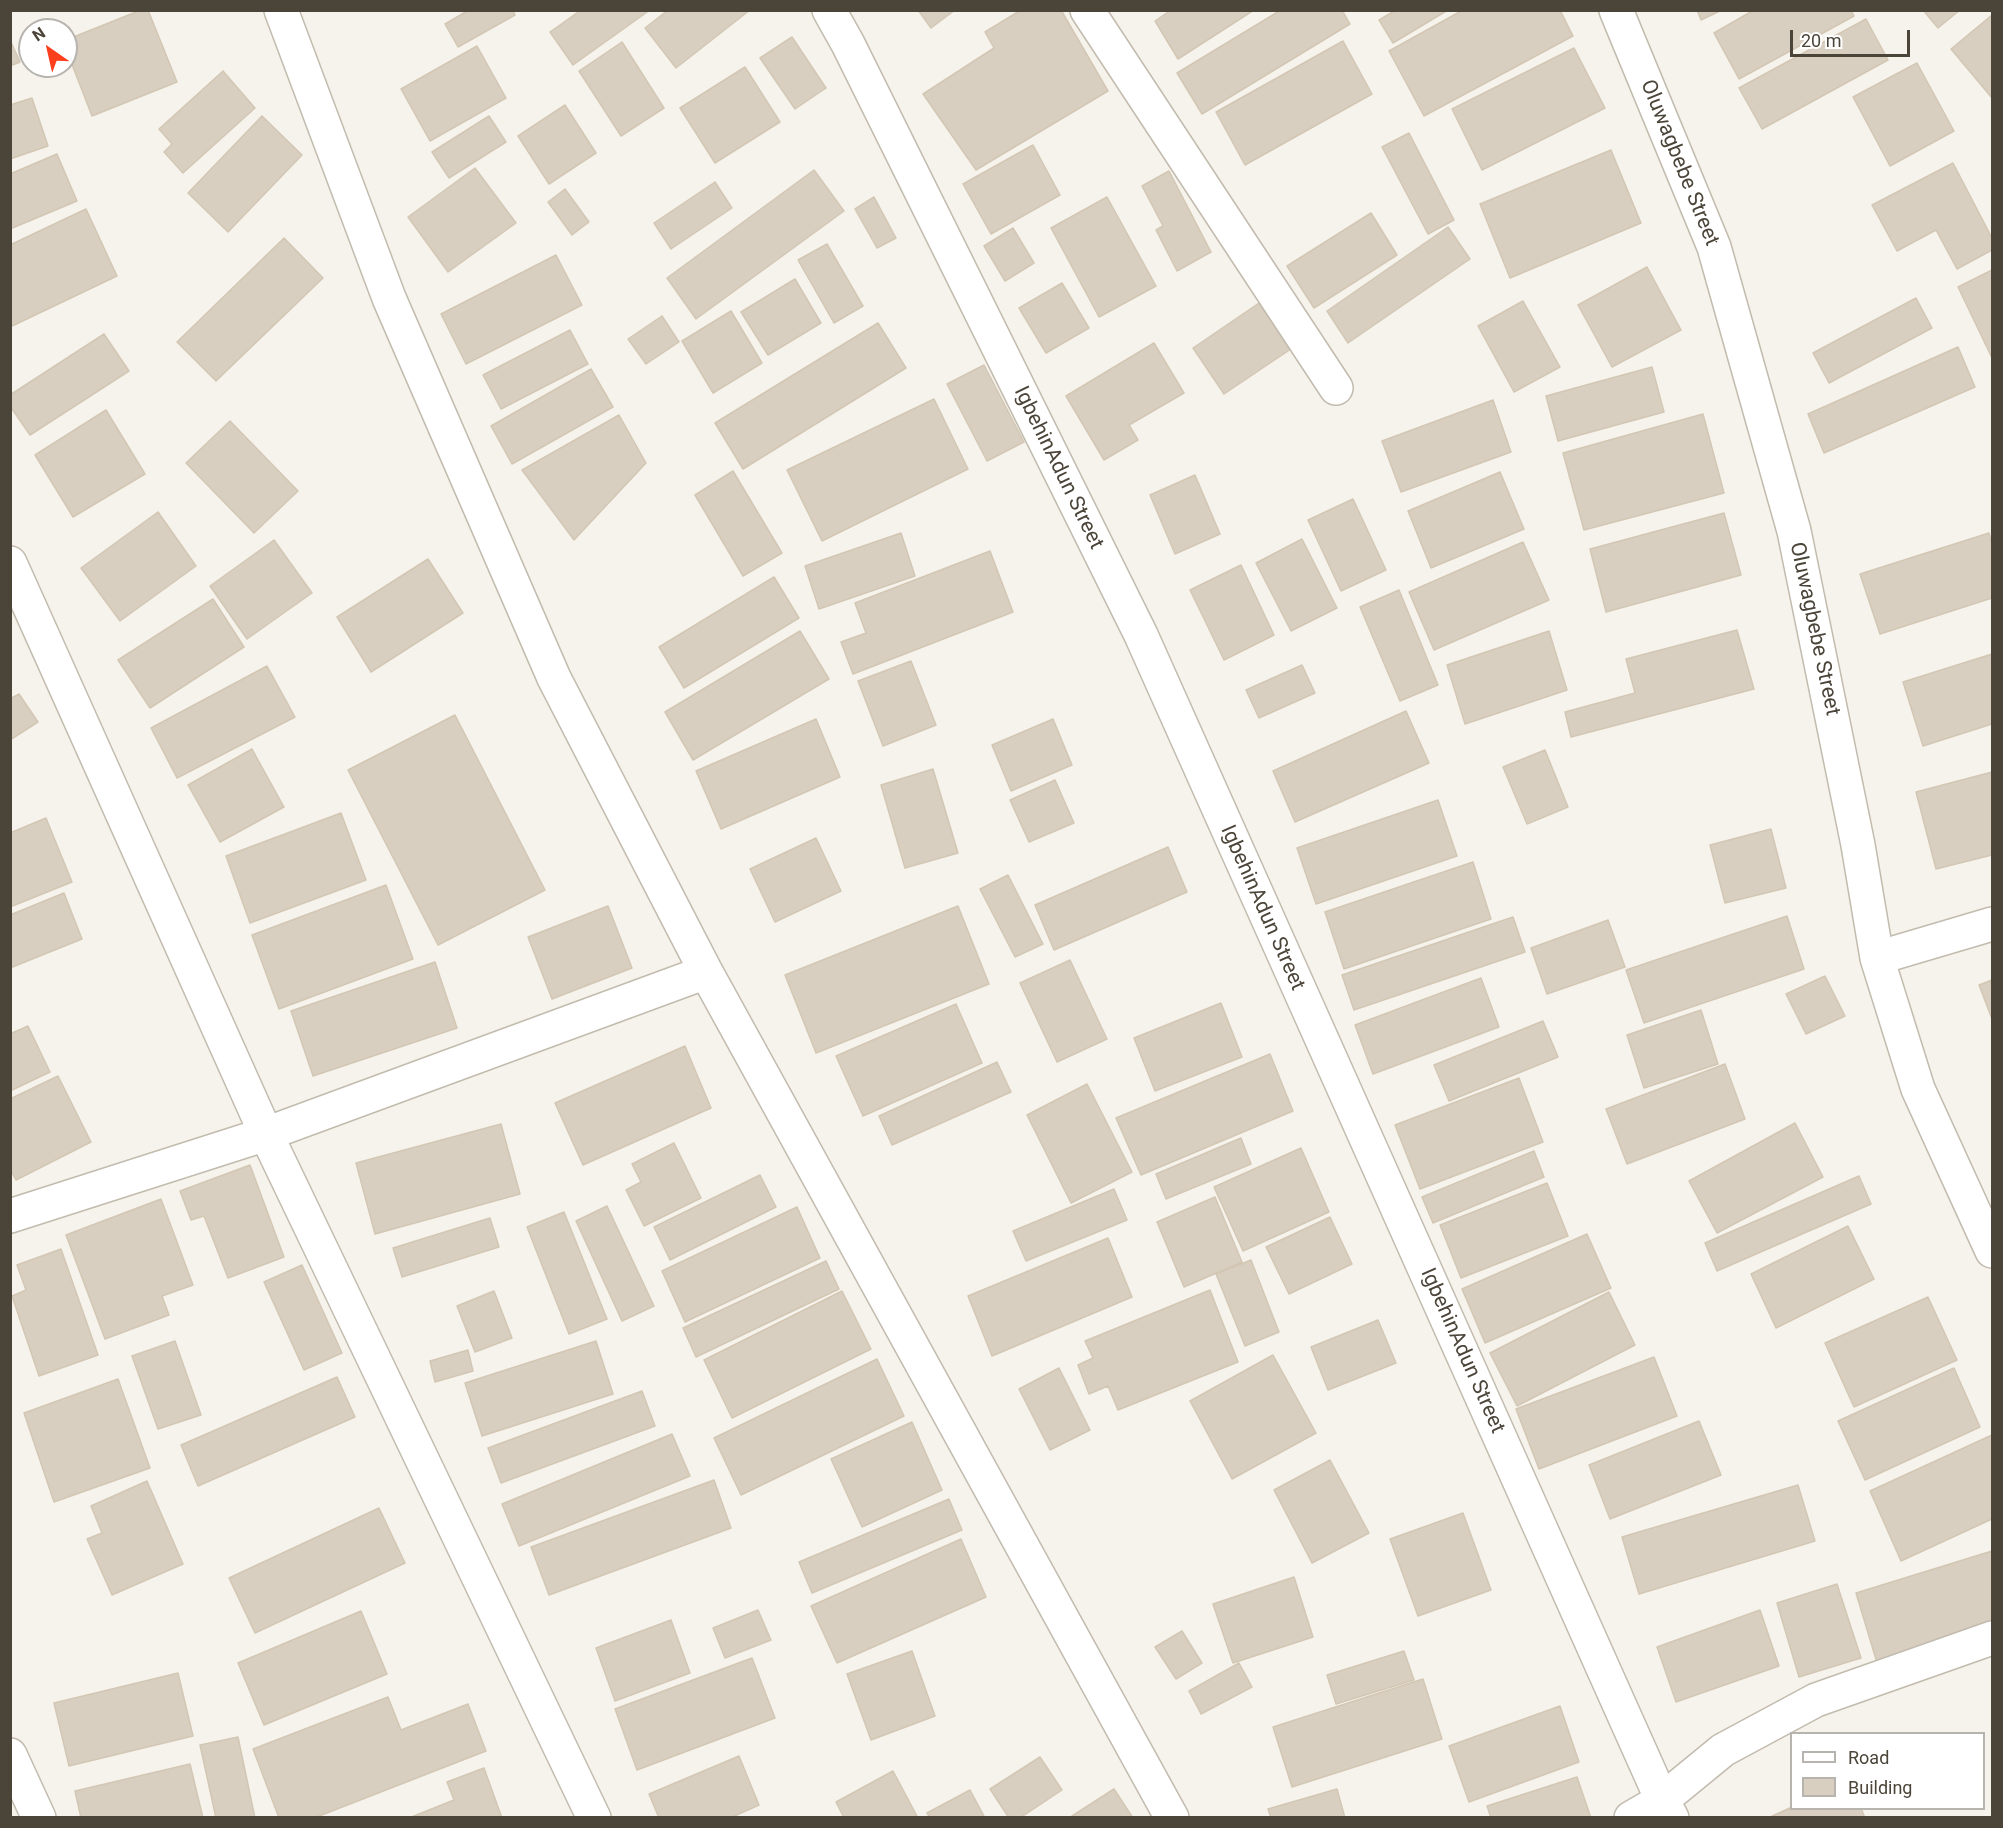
<!DOCTYPE html>
<style>
body{margin:0}
#map{position:relative;width:2003px;height:1828px;overflow:hidden;background:#f6f3ec;font-family:Roboto,sans-serif}
canvas{display:block}
.frame{position:absolute;inset:0;border:12px solid #4b4439;pointer-events:none}
.legend{position:absolute;left:1790px;top:1732px;width:195px;height:78px;box-sizing:border-box;background:#fff;border:2px solid #b7b4b0;margin:0;padding:8px 10px;list-style:none;font-size:18px;color:#4b4439}
.legend li{display:flex;align-items:center;gap:12px;height:30px}
.legend b{width:30px;border:2px solid #b7b4b0}
.north{position:absolute;left:18px;top:18px;width:60px;height:60px;box-sizing:border-box;background:#fff;border:2px solid #b7b4b0;border-radius:50%;rotate:326deg;font-size:16px;font-weight:700;line-height:24px;text-align:center;color:#4b4439}
.north::after{content:'';display:block;margin:auto;width:21px;height:27px;background:#fc3f1d;clip-path:polygon(50% 0,100% 100%,50% 72%,0 100%)}
.scale{position:absolute;left:1790px;top:30px;width:120px;height:27px;box-sizing:border-box;border:3px solid #4b4439;border-top:0;padding-left:8px;font-size:18px;line-height:21px;white-space:nowrap;color:#4b4439;-webkit-text-stroke:4px #fff;paint-order:stroke}
</style>
<div id="map">
<canvas width="2003" height="1828"></canvas>
<div class="frame"></div>
<ul class="legend">
<li><b style="height:8px;background:#fff"></b>Road</li>
<li><b style="height:16px;background:#d8cfc1"></b>Building</li>
</ul>
<div class="north">N</div>
<div class="scale">20 m</div>
</div>
<script>
const ctx = document.querySelector('canvas').getContext('2d');
ctx.lineJoin = 'round';
function fillPath(path, color) { ctx.fillStyle = color; ctx.fill(path, 'evenodd'); }
const shape = rows => new Path2D(rows.map(r => 'M' + r).join(''));
function stroke(path, color, width, dash) { ctx.strokeStyle = color; ctx.lineWidth = width; ctx.lineCap = dash ? 'butt' : 'round'; ctx.setLineDash(dash || []); ctx.stroke(path); }
function label(font, color, halo, rows, align = 'center') {
  ctx.font = font + ' Roboto,sans-serif'; ctx.lineWidth = 4.5; ctx.setLineDash([]); ctx.textBaseline = 'middle'; ctx.strokeStyle = halo; ctx.fillStyle = color; for (const [text, x, y, turn = 0] of rows) {
    ctx.save(); ctx.translate(x, y); ctx.rotate((+turn || 0) * Math.PI / 180); ctx.textAlign = isNaN(turn) ? turn : align; if (halo) ctx.strokeText(text, 0, 0); ctx.fillText(text, 0, 0); ctx.restore();
  }
}
const building = shape([
 [141,10,148,10,177,82,92,116,66,49,66,40,141,10],
 [469,10,513,10,515,15,458,47,445,24,469,10],
 [581,10,650,10,573,65,550,32,581,10],
 [668,10,750,10,676,68,645,28,668,10],
 [918,10,955,10,931,28,918,10],
 [1021,10,1061,10,1108,91,976,170,923,94,994,48,985,32,1021,10],
 [1171,10,1254,10,1178,59,1155,21,1171,10],
 [1281,10,1342,10,1350,24,1202,114,1177,73,1281,10],
 [1396,10,1448,10,1393,43,1379,20,1396,10],
 [1463,10,1560,10,1573,36,1424,116,1389,51,1463,10],
 [1697,10,1722,10,1701,20,1697,10],
 [1754,10,1851,10,1854,16,1739,79,1714,33,1754,10],
 [1923,10,1960,10,1938,28,1923,10],
 [1992,15,1992,98,1951,49,1992,15],
 [1866,19,1888,60,1762,129,1739,88,1866,19],
 [792,37,826,88,795,109,760,58,792,37],
 [10,40,20,62,10,66,10,40],
 [1343,41,1372,94,1245,165,1216,112,1343,41],
 [622,42,664,108,621,136,579,71,622,42],
 [477,46,506,98,430,141,401,89,477,46],
 [1574,48,1605,108,1482,170,1452,109,1574,48],
 [1917,63,1954,131,1890,166,1853,97,1917,63],
 [745,67,780,122,715,163,680,108,745,67],
 [223,71,255,108,183,173,164,152,172,144,159,129,223,71],
 [32,98,48,146,10,159,10,105,32,98],
 [565,105,596,153,549,184,518,136,565,105],
 [262,116,302,155,228,232,188,193,262,116],
 [489,116,506,142,449,178,432,152,489,116],
 [1409,133,1454,220,1428,234,1382,147,1409,133],
 [1033,145,1060,195,991,234,963,184,1033,145],
 [1611,150,1641,223,1510,278,1480,204,1611,150],
 [57,154,77,201,10,229,10,174,57,154],
 [1953,163,1992,238,1992,250,1957,269,1936,230,1897,251,1872,205,1953,163],
 [475,168,516,223,448,272,408,217,475,168],
 [814,170,844,211,696,319,667,278,814,170],
 [1169,171,1211,252,1177,271,1156,230,1163,226,1142,186,1169,171],
 [715,182,732,208,671,249,654,223,715,182],
 [565,189,589,222,572,235,548,202,565,189],
 [874,197,896,238,877,248,855,209,874,197],
 [1107,197,1156,286,1099,317,1051,228,1107,197],
 [86,209,117,276,10,327,10,245,86,209],
 [1371,213,1397,255,1314,308,1287,266,1371,213],
 [1448,227,1470,259,1348,343,1327,311,1448,227],
 [1013,228,1034,263,1005,281,984,246,1013,228],
 [284,238,323,278,216,381,177,342,284,238],
 [827,244,863,306,834,323,798,260,827,244],
 [556,255,582,305,466,364,441,314,556,255],
 [1647,267,1681,330,1612,367,1578,305,1647,267],
 [1992,270,1992,358,1958,287,1992,270],
 [795,279,821,323,768,355,741,312,795,279],
 [1062,283,1089,328,1046,353,1019,308,1062,283],
 [1916,298,1932,328,1829,383,1813,353,1916,298],
 [1523,301,1560,367,1514,392,1478,326,1523,301],
 [1259,303,1291,349,1224,394,1193,348,1259,303],
 [731,311,762,363,713,393,682,341,731,311],
 [662,316,679,342,646,364,628,339,662,316],
 [878,323,906,368,743,469,715,423,878,323],
 [570,330,588,364,501,409,483,375,570,330],
 [104,334,129,371,30,435,10,406,10,395,104,334],
 [1154,343,1184,393,1129,425,1138,440,1104,460,1066,396,1154,343],
 [1958,347,1975,387,1824,453,1808,414,1958,347],
 [984,365,1024,442,987,461,947,384,984,365],
 [1652,367,1664,412,1558,441,1546,396,1652,367],
 [591,369,613,407,512,464,491,426,591,369],
 [934,399,968,469,822,541,787,470,934,399],
 [1493,400,1511,452,1401,492,1382,441,1493,400],
 [106,410,145,474,73,517,35,455,106,410],
 [1703,414,1724,493,1584,530,1563,453,1703,414],
 [619,415,646,463,574,540,522,470,619,415],
 [230,421,298,491,254,533,186,463,230,421],
 [733,471,782,553,743,576,695,495,733,471],
 [1500,472,1524,529,1431,568,1408,511,1500,472],
 [1195,475,1220,534,1175,554,1150,495,1195,475],
 [1353,499,1386,570,1341,591,1308,520,1353,499],
 [158,512,196,566,120,621,81,568,158,512],
 [1724,513,1741,575,1606,612,1590,549,1724,513],
 [901,533,915,576,819,609,805,566,901,533],
 [1989,533,1992,545,1992,598,1880,634,1860,574,1989,533],
 [1302,539,1337,608,1291,631,1256,563,1302,539],
 [274,540,312,593,247,639,210,586,274,540],
 [1523,542,1549,600,1434,650,1409,592,1523,542],
 [990,551,1013,612,853,674,841,642,866,633,855,603,990,551],
 [428,559,463,613,371,672,337,617,428,559],
 [1241,565,1274,635,1224,660,1190,590,1241,565],
 [774,577,799,618,684,688,659,647,774,577],
 [1399,590,1438,685,1400,701,1360,607,1399,590],
 [213,599,244,647,150,708,118,660,213,599],
 [1737,630,1754,689,1571,737,1565,712,1635,693,1626,659,1737,630],
 [800,631,829,679,693,760,665,712,800,631],
 [1549,631,1567,690,1465,724,1447,665,1549,631],
 [1992,654,1992,724,1923,746,1903,682,1992,654],
 [911,661,936,725,883,746,858,681,911,661],
 [1302,665,1315,693,1259,718,1246,690,1302,665],
 [267,666,295,717,177,778,151,728,267,666],
 [19,694,38,722,10,740,10,699,19,694],
 [1406,711,1429,763,1295,822,1273,771,1406,711],
 [455,715,545,890,438,945,348,770,455,715],
 [816,719,840,777,721,829,696,771,816,719],
 [1053,719,1072,765,1011,791,992,745,1053,719],
 [252,749,284,807,220,842,188,785,252,749],
 [1545,750,1568,807,1527,824,1503,767,1545,750],
 [933,769,958,853,905,868,881,785,933,769],
 [1992,772,1992,855,1936,869,1916,792,1992,772],
 [1055,780,1074,823,1029,842,1010,800,1055,780],
 [1438,800,1457,856,1316,904,1297,848,1438,800],
 [341,813,366,880,250,923,226,856,341,813],
 [46,818,72,882,10,907,10,833,46,818],
 [1771,829,1786,888,1725,903,1710,845,1771,829],
 [816,838,841,891,775,922,750,869,816,838],
 [1168,847,1187,892,1054,950,1035,905,1168,847],
 [1473,862,1491,919,1344,969,1325,912,1473,862],
 [1008,875,1043,944,1015,957,980,889,1008,875],
 [386,885,413,959,279,1009,252,935,386,885],
 [64,893,82,939,10,968,10,915,64,893],
 [608,906,632,968,552,999,528,937,608,906],
 [958,906,989,984,816,1053,785,975,958,906],
 [1787,916,1804,969,1644,1023,1626,970,1787,916],
 [1513,917,1525,952,1354,1010,1342,975,1513,917],
 [1608,920,1625,967,1547,994,1531,948,1608,920],
 [1070,960,1107,1039,1057,1062,1020,983,1070,960],
 [435,962,457,1028,313,1076,291,1011,435,962],
 [1825,976,1845,1016,1806,1034,1786,994,1825,976],
 [1481,978,1499,1027,1373,1074,1355,1025,1481,978],
 [1992,980,1992,1019,1979,985,1992,980],
 [1221,1003,1242,1057,1155,1091,1134,1038,1221,1003],
 [956,1004,982,1063,863,1116,836,1056,956,1004],
 [1701,1010,1718,1064,1644,1088,1627,1035,1701,1010],
 [1543,1021,1558,1057,1449,1101,1434,1065,1543,1021],
 [28,1026,50,1072,10,1091,10,1034,28,1026],
 [685,1046,711,1108,583,1165,555,1103,685,1046],
 [1270,1054,1293,1111,1141,1175,1116,1118,1270,1054],
 [997,1062,1011,1092,892,1145,879,1116,997,1062],
 [1725,1064,1745,1119,1627,1164,1606,1109,1725,1064],
 [58,1076,91,1142,16,1180,10,1169,10,1099,58,1076],
 [1519,1078,1543,1142,1420,1189,1395,1125,1519,1078],
 [1087,1084,1132,1172,1071,1203,1027,1115,1087,1084],
 [1795,1123,1823,1177,1717,1233,1689,1181,1795,1123],
 [501,1124,520,1194,375,1234,356,1163,501,1124],
 [1241,1138,1251,1164,1166,1199,1156,1174,1241,1138],
 [674,1143,701,1198,644,1226,626,1190,641,1182,632,1164,674,1143],
 [1301,1148,1329,1212,1243,1251,1214,1187,1301,1148],
 [1534,1151,1544,1177,1433,1223,1422,1197,1534,1151],
 [250,1165,284,1257,228,1278,204,1216,191,1220,180,1191,250,1165],
 [760,1175,776,1207,670,1260,654,1227,760,1175],
 [1859,1176,1871,1204,1717,1271,1705,1243,1859,1176],
 [1547,1183,1568,1236,1461,1278,1440,1225,1547,1183],
 [1114,1189,1127,1220,1026,1261,1013,1231,1114,1189],
 [1215,1197,1242,1262,1184,1287,1157,1222,1215,1197],
 [161,1199,193,1285,162,1296,169,1315,105,1339,66,1235,161,1199],
 [607,1206,654,1306,622,1321,576,1221,607,1206],
 [797,1207,820,1258,685,1322,662,1271,797,1207],
 [564,1212,607,1319,569,1334,527,1227,564,1212],
 [1330,1217,1352,1264,1289,1294,1266,1247,1330,1217],
 [490,1218,499,1247,402,1277,393,1248,490,1218],
 [1848,1226,1874,1279,1776,1328,1751,1274,1848,1226],
 [1587,1234,1611,1288,1485,1343,1462,1289,1587,1234],
 [1108,1238,1132,1297,992,1356,968,1296,1108,1238],
 [61,1249,98,1355,39,1376,12,1296,26,1290,17,1265,61,1249],
 [1251,1260,1279,1332,1245,1346,1216,1274,1251,1260],
 [826,1261,839,1289,696,1357,683,1328,826,1261],
 [302,1265,342,1353,304,1370,264,1282,302,1265],
 [1210,1290,1238,1362,1118,1410,1108,1386,1089,1394,1078,1365,1093,1358,1085,1341,1210,1290],
 [494,1291,512,1338,475,1352,457,1306,494,1291],
 [842,1291,871,1349,732,1418,704,1360,842,1291],
 [1609,1292,1635,1345,1517,1406,1490,1353,1609,1292],
 [1928,1297,1957,1360,1854,1407,1825,1343,1928,1297],
 [1378,1320,1396,1363,1328,1390,1311,1347,1378,1320],
 [175,1341,201,1415,158,1429,132,1356,175,1341],
 [596,1341,613,1394,482,1436,465,1383,596,1341],
 [468,1350,473,1371,435,1382,430,1361,468,1350],
 [1273,1355,1316,1433,1232,1479,1190,1401,1273,1355],
 [1654,1357,1677,1416,1539,1469,1516,1409,1654,1357],
 [877,1359,904,1416,741,1495,714,1438,877,1359],
 [1059,1368,1090,1430,1050,1450,1019,1389,1059,1368],
 [1954,1368,1980,1427,1865,1480,1838,1421,1954,1368],
 [337,1377,355,1417,198,1486,181,1445,337,1377],
 [118,1379,150,1468,54,1502,24,1413,118,1379],
 [642,1391,655,1426,501,1483,488,1448,642,1391],
 [1699,1421,1721,1475,1610,1519,1589,1465,1699,1421],
 [912,1422,942,1490,862,1527,831,1459,912,1422],
 [672,1434,690,1476,519,1546,502,1504,672,1434],
 [1992,1435,1992,1519,1901,1561,1870,1491,1992,1435],
 [1330,1460,1369,1533,1312,1563,1274,1490,1330,1460],
 [714,1480,731,1528,549,1595,531,1547,714,1480],
 [147,1481,183,1564,112,1595,87,1539,102,1533,91,1506,147,1481],
 [1798,1485,1815,1541,1639,1594,1622,1537,1798,1485],
 [949,1499,962,1530,812,1593,799,1562,949,1499],
 [379,1508,405,1563,255,1633,229,1578,379,1508],
 [1463,1513,1491,1590,1418,1616,1390,1539,1463,1513],
 [961,1539,986,1597,837,1663,811,1606,961,1539],
 [1992,1551,1992,1631,1878,1666,1856,1593,1992,1551],
 [1294,1577,1313,1637,1233,1663,1213,1604,1294,1577],
 [1837,1584,1861,1658,1799,1677,1777,1603,1837,1584],
 [758,1610,771,1640,725,1658,713,1628,758,1610],
 [1760,1610,1779,1666,1676,1702,1657,1647,1760,1610],
 [361,1611,387,1674,264,1725,238,1663,361,1611],
 [671,1620,690,1673,615,1701,596,1648,671,1620],
 [1182,1631,1202,1663,1176,1679,1155,1647,1182,1631],
 [912,1651,935,1716,871,1740,847,1674,912,1651],
 [1404,1651,1414,1680,1336,1704,1327,1675,1404,1651],
 [752,1658,775,1718,637,1770,615,1709,752,1658],
 [1239,1663,1252,1687,1201,1714,1189,1691,1239,1663],
 [178,1673,193,1736,69,1766,54,1703,178,1673],
 [1423,1679,1442,1739,1292,1787,1273,1727,1423,1679],
 [388,1697,401,1730,468,1704,486,1751,314,1818,279,1818,253,1749,388,1697],
 [1560,1706,1579,1762,1469,1802,1449,1746,1560,1706],
 [238,1737,255,1818,216,1818,200,1745,238,1737],
 [739,1756,759,1805,730,1818,659,1818,649,1794,739,1756],
 [1040,1757,1062,1790,1020,1818,1009,1818,990,1789,1040,1757],
 [190,1764,203,1818,81,1818,75,1791,190,1764],
 [484,1768,502,1818,409,1818,454,1800,447,1782,484,1768],
 [893,1771,918,1818,844,1818,836,1802,893,1771],
 [1577,1777,1591,1818,1491,1818,1487,1806,1577,1777],
 [1114,1789,1133,1818,1073,1818,1072,1816,1114,1789],
 [1337,1789,1345,1818,1271,1818,1268,1809,1337,1789],
 [970,1790,985,1818,930,1818,927,1813,970,1790],
 [1792,1807,1861,1808,1865,1818,1768,1818,1792,1807]
]);
fillPath(building, '#d8cfc1');
stroke(building, '#d3c7b4', 1.5);
const minor = shape([
 [281,10,389,298,554,678,706,972,1172,1818],
 [829,10,848,44,1141,635,1662,1800,1672,1818],
 [1087,10,1336,388],
 [1616,10,1714,247,1794,531,1858,845,1877,958,1918,1089,1992,1251],
 [10,563,266,1134,594,1818],
 [1877,958,1992,924],
 [10,1216,266,1134,706,972],
 [10,1755,39,1818],
 [1631,1818,1662,1800,1723,1750,1816,1700,1992,1638]
]);
stroke(minor, '#c2bbae', 36);
stroke(minor, '#fff', 33);
label('21px', '#4b4439', '#fff', [
 ["Oluwagbebe Street",1679,163,68],
 ["IgbehinAdun Street",1058,468,64],
 ["Oluwagbebe Street",1814,629,78],
 ["IgbehinAdun Street",1262,908,66],
 ["IgbehinAdun Street",1462,1351,66]
]);
</script>
